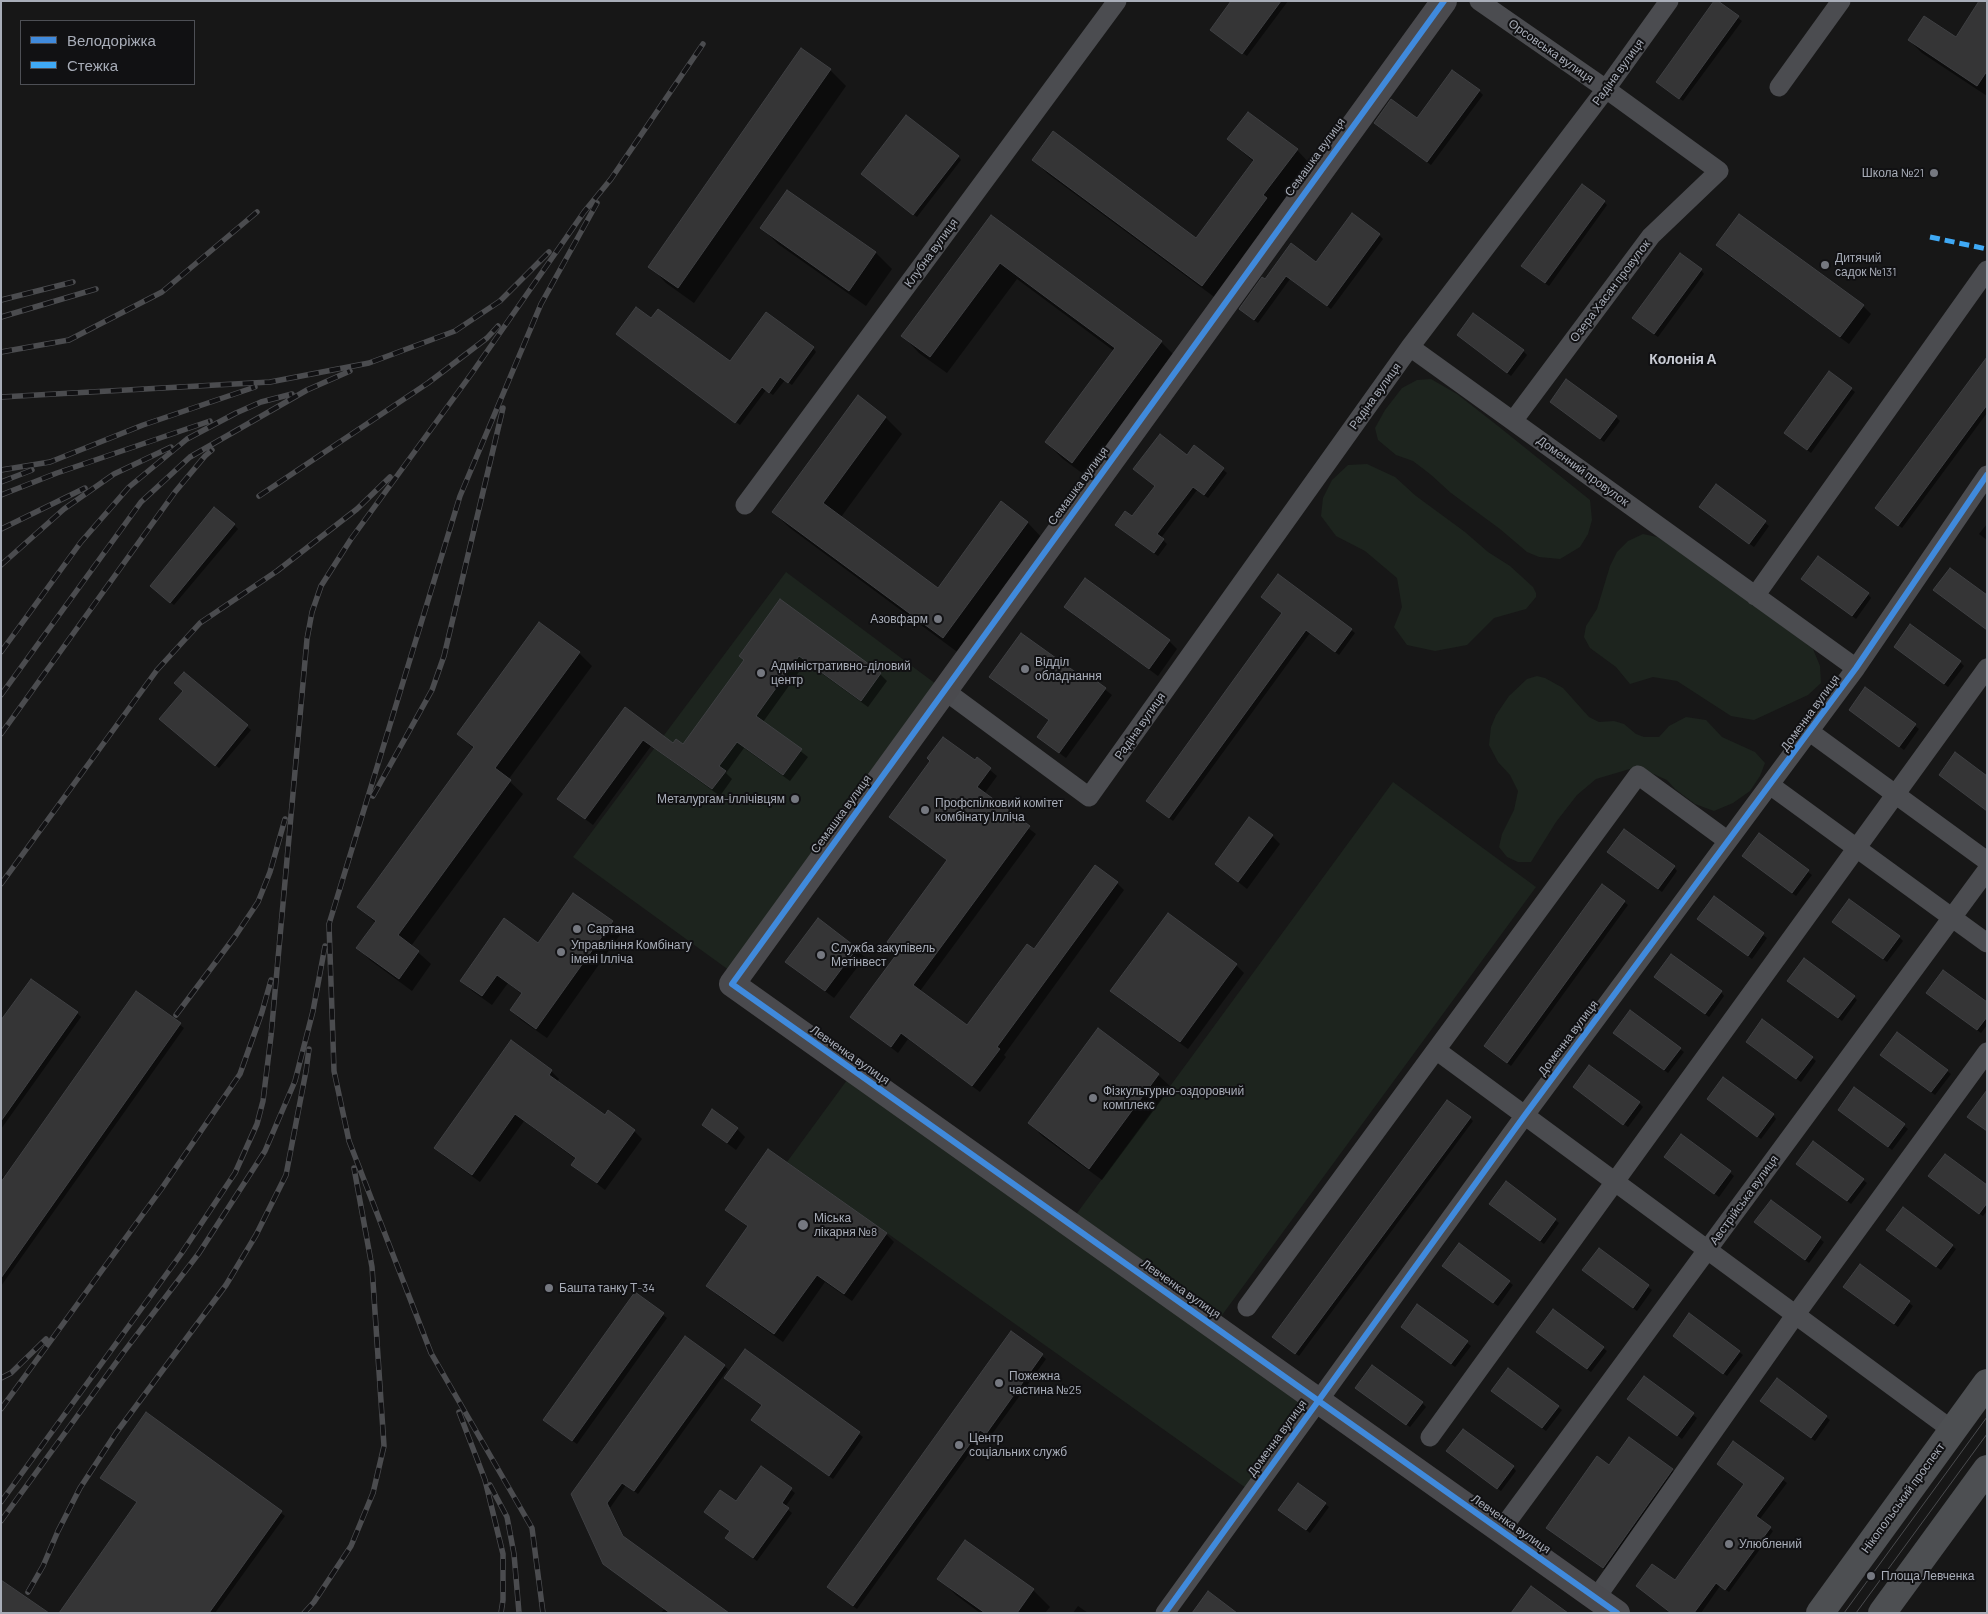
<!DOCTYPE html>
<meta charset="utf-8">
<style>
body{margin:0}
#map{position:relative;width:1988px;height:1614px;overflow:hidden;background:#171717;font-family:Barlow,sans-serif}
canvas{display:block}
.frame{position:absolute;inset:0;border:2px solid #a8adb8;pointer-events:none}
.legend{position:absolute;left:20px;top:20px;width:175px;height:65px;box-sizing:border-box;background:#111113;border:1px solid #4d4f55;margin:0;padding:6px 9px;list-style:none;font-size:15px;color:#a8adb8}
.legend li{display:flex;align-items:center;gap:10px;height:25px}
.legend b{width:25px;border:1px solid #4d4f55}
</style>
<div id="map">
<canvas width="1988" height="1614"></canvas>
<div class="frame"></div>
<ul class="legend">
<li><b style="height:6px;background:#408adc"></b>Велодоріжка</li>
<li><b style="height:6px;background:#3fa9f5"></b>Стежка</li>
</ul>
</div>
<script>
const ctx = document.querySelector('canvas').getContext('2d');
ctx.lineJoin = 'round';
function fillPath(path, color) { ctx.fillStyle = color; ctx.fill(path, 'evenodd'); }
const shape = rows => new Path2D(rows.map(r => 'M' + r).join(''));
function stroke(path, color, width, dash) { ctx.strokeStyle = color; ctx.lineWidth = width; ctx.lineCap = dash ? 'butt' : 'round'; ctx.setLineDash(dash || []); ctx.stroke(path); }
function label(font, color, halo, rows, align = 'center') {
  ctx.font = font + ' Barlow,sans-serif'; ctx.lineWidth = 4; ctx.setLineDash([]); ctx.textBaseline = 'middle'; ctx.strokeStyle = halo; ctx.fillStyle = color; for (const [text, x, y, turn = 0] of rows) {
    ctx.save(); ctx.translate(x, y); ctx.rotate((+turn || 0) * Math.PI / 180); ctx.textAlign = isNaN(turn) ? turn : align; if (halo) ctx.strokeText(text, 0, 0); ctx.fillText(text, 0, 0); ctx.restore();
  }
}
fillPath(shape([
 [1431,379,1457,394,1498,426,1590,500,1592,520,1588,534,1580,547,1560,559,1539,557,1527,552,1500,529,1451,493,1430,474,1413,461,1396,455,1378,440,1375,428,1385,410,1402,388,1417,380],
 [1367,464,1395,477,1416,496,1465,532,1488,552,1510,566,1533,587,1536,593,1536,597,1526,609,1494,618,1467,645,1435,651,1407,645,1394,627,1402,607,1397,578,1365,551,1336,536,1321,516,1323,498,1332,480,1348,465],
 [1643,534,1657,537,1679,549,1813,649,1820,666,1821,683,1808,695,1754,720,1731,716,1677,681,1653,677,1630,684,1616,667,1590,648,1584,637,1586,626,1597,609,1610,566,1617,552,1628,541],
 [786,572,944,690,737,976,573,857],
 [1537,676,1545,678,1563,688,1589,717,1599,722,1614,721,1624,724,1636,734,1644,737,1659,737,1669,726,1686,717,1706,720,1722,737,1755,752,1765,763,1760,776,1750,791,1733,803,1714,811,1695,804,1675,789,1667,780,1649,772,1633,768,1596,779,1577,795,1556,822,1531,862,1518,862,1507,857,1499,847,1502,834,1514,810,1518,791,1510,775,1498,762,1489,745,1491,727,1496,715,1509,696,1527,679],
 [1393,782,1536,887,1217,1322,1072,1220],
 [850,1076,1308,1401,1246,1488,787,1162]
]), '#1d241e');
fillPath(shape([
 [1232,1,1288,1,1247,56,1215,33],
 [1716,1,1742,21,1683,101,1661,85],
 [1987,8,1987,96,1922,53,1909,40,1956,38],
 [830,70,846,86,694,303,666,283,650,266],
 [1479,91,1483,95,1431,165,1379,127,1417,120],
 [1228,139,1297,150,1311,165,1217,299,1048,174,1033,159,1196,239,1254,162],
 [958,156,961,160,917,217,866,177],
 [787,191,876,253,892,269,866,306,778,244,762,228],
 [1604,202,1607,205,1549,286,1527,270],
 [992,216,1161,342,1178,359,1090,479,1063,459,1046,442,1114,351,1017,279,947,373,919,353,903,336],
 [1379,235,1383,239,1331,309,1290,279,1258,323,1245,313,1265,281,1317,263],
 [1717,245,1863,306,1871,314,1849,344,1725,253],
 [1701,270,1704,274,1658,337,1637,322],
 [651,320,730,363,813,348,816,352,792,385,785,380,773,395,766,390,740,425,621,337],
 [1458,335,1523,351,1527,355,1511,376],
 [1987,359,1987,413,1902,528,1876,508],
 [1851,389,1855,392,1811,453,1789,436],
 [858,397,886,418,902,434,841,517,938,589,1001,503,1028,523,1044,540,960,654,790,528,773,512],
 [1555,405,1616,417,1620,421,1604,442],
 [1195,447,1227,473,1208,498,1197,490,1161,538,1167,544,1158,556,1120,528,1132,518,1156,486,1187,456],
 [1716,486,1769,526,1754,547,1704,510],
 [1987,524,1987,540,1979,534],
 [234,525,238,529,174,605,155,589],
 [1278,576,1355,633,1339,655,1310,633,1173,821,1151,804,1283,614,1262,597],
 [1807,582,1868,594,1871,598,1856,619],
 [780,601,880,674,887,681,868,707,806,662,763,722,808,757,790,781,744,748,726,773,732,779,720,796,651,746,593,825,559,799,625,709,674,745,684,746,745,661],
 [1065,606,1169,641,1177,649,1158,676,1074,615],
 [539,624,579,653,592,666,508,780,523,794,411,946,431,964,412,991,370,960,358,948,376,923,358,907,474,749,459,734],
 [1899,650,1960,662,1964,666,1948,687],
 [1084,673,1112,695,1066,758,1038,737,1050,721,997,683,1081,678],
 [184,674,251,730,219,768,165,723,184,691],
 [1866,689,1919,729,1904,750,1854,713],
 [977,759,997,776,984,794,1036,834,920,991,968,1027,1034,951,1117,883,1124,890,1004,1055,1006,1057,980,1092,908,1039,898,1053,852,1017,900,952,889,942,948,861,891,817],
 [1759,835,1812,875,1796,896,1747,859],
 [1272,836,1280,844,1247,889,1216,864],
 [1612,855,1674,867,1677,871,1662,892],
 [1714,898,1767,938,1752,959,1702,922],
 [1624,902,1628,905,1511,1066,1489,1049],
 [1168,915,1236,965,1244,973,1188,1049,1120,999,1112,991],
 [818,920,865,957,834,998,787,962],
 [612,922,622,932,547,1038,521,1020,511,1010,522,994,508,983,492,1005,471,990,462,980,538,944],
 [1838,925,1899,937,1903,941,1887,962],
 [1659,980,1721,992,1724,996,1709,1017],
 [1793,985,1854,997,1857,1000,1842,1021],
 [136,993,184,1028,1,1286,1,1175,5,1178],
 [1931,996,1987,1004,1987,1025,1981,1033],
 [77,1013,81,1017,1,1129,1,1022],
 [1619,1036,1680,1049,1684,1052,1668,1073],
 [1751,1046,1812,1058,1816,1061,1801,1082],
 [1886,1058,1947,1071,1951,1074,1935,1095],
 [551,1071,559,1079,557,1082,605,1117,634,1131,642,1139,605,1190,573,1165,577,1160,524,1121,480,1182,444,1156,436,1148],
 [1158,1075,1171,1087,1102,1180,1042,1136,1030,1123],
 [1855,1089,1908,1129,1892,1150,1843,1113],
 [1578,1091,1639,1103,1643,1107,1628,1127],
 [1708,1099,1773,1115,1776,1119,1761,1139],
 [1470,1118,1473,1121,1299,1356,1277,1340],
 [703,1125,737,1129,745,1137,736,1150],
 [1681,1136,1734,1176,1719,1197,1669,1160],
 [1802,1167,1863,1180,1867,1183,1851,1204],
 [1934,1180,1987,1186,1987,1211,1983,1216],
 [1771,1202,1824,1242,1809,1263,1756,1222],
 [1494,1207,1555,1220,1559,1223,1544,1244],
 [1903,1209,1956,1249,1941,1270,1891,1234],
 [727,1210,886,1234,894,1242,852,1301,825,1282,783,1342,716,1294,708,1286,749,1228],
 [1599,1250,1652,1290,1637,1311,1587,1274],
 [1860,1266,1913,1306,1898,1327,1848,1290],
 [1448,1270,1509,1282,1513,1285,1498,1306],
 [636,1294,667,1318,577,1444,548,1424],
 [1418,1306,1471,1346,1455,1367,1406,1330],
 [1012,1333,1046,1359,990,1437,984,1433,857,1609,832,1591],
 [1542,1336,1603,1348,1607,1351,1591,1372],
 [1674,1336,1739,1352,1743,1355,1727,1376],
 [745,1351,863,1437,833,1479,756,1424,763,1406,729,1382],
 [724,1366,728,1369,638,1494,626,1485,610,1508,626,1540,727,1613,661,1613,665,1608,573,1494],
 [1644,1378,1697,1418,1682,1439,1632,1402],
 [1361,1391,1422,1403,1426,1407,1410,1427],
 [1497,1395,1558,1407,1562,1410,1546,1431],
 [1765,1405,1826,1417,1830,1420,1815,1441],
 [147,1414,285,1516,215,1613,60,1613,138,1502],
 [1734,1443,1787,1483,1759,1520,1773,1531,1729,1592,1720,1586,1701,1613,1672,1613,1675,1582,1745,1484],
 [1452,1455,1513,1467,1516,1471,1501,1491],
 [1609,1467,1672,1470,1676,1473,1607,1571,1552,1532],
 [762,1468,795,1493,785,1507,792,1513,757,1561,730,1542,737,1503],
 [1325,1504,1329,1507,1310,1533,1283,1513],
 [939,1578,1033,1590,1050,1607,1045,1613,980,1613,956,1595],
 [1078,1606,1088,1613,1073,1613]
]), '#0007');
const building = shape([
 [1231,1,1281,1,1242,54,1210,30,1231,1],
 [1714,1,1718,1,1739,16,1679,99,1656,82,1714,1],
 [1979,1,1987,1,1987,71,1977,86,1908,40,1924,16,1956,37,1979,1],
 [801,48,831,69,678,288,648,267,801,48],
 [1452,70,1480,90,1427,162,1374,123,1391,99,1417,118,1452,70],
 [1248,112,1298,149,1263,195,1267,198,1202,286,1032,160,1053,131,1196,238,1254,160,1227,139,1248,112],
 [906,115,959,156,913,215,861,174,906,115],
 [1582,184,1605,201,1545,283,1521,266,1582,184],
 [787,190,876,252,849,291,760,228,787,190],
 [1352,213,1380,234,1327,306,1286,276,1254,320,1239,309,1262,277,1265,279,1291,243,1316,262,1352,213],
 [1739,214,1864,305,1840,337,1716,245,1739,214],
 [991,215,1162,341,1072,463,1045,442,1115,348,1043,295,1000,263,930,357,901,336,991,215],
 [1680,253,1702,269,1654,334,1632,318,1680,253],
 [636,307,651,318,658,309,730,361,766,312,814,347,788,383,780,377,769,393,762,387,735,423,616,334,636,307],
 [1473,313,1524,350,1507,373,1457,335,1473,313],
 [1987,357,1987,405,1898,526,1875,508,1987,357],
 [1829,371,1852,388,1807,450,1784,433,1829,371],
 [1566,379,1617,416,1600,439,1550,402,1566,379],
 [858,395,886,417,823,503,938,588,1001,501,1028,522,943,638,772,512,858,395],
 [1160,434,1187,455,1194,445,1224,468,1204,495,1193,487,1157,534,1164,539,1154,553,1115,525,1125,511,1132,516,1155,486,1133,469,1160,434],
 [1716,484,1766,521,1749,544,1699,507,1716,484],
 [214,507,235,524,170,603,150,586,214,507],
 [1818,556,1869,593,1852,616,1801,579,1818,556],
 [1950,568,1987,595,1987,630,1933,590,1950,568],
 [1278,574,1352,629,1335,652,1306,630,1169,818,1146,801,1282,613,1261,597,1278,574],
 [1085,578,1170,640,1149,669,1064,607,1085,578],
 [780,599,881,673,861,701,799,656,756,716,802,749,783,775,737,742,719,766,726,771,712,789,643,740,585,819,557,799,625,707,673,743,676,739,683,744,744,660,739,656,780,599],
 [539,622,580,652,495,768,511,780,398,935,419,951,399,979,356,948,376,921,357,907,474,747,457,734,539,622],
 [1910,624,1961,661,1944,684,1894,647,1910,624],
 [1021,633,1081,676,1084,672,1106,688,1059,753,1037,737,1049,720,989,677,1021,633],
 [184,672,248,725,215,766,159,719,183,691,174,683,184,672],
 [1865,687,1916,724,1899,747,1849,710,1865,687],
 [943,737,975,760,977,757,991,768,977,787,1030,826,913,985,967,1025,1027,944,1034,949,1095,865,1118,882,997,1047,1000,1049,972,1086,901,1033,891,1047,850,1017,899,951,887,942,947,860,889,817,930,761,927,758,943,737],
 [1955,752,1987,776,1987,811,1939,775,1955,752],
 [1249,817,1273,835,1238,882,1215,864,1249,817],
 [1624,829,1675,866,1658,889,1607,852,1624,829],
 [1759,833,1809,870,1792,893,1742,856,1759,833],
 [1602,884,1625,901,1507,1063,1484,1046,1602,884],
 [573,893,613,921,536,1029,510,1010,522,993,497,975,482,996,460,981,504,918,538,943,573,893],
 [1714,896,1764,933,1748,956,1697,919,1714,896],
 [1849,899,1900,936,1883,959,1832,922,1849,899],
 [1168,913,1237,964,1180,1042,1110,991,1168,913],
 [818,918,857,948,825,991,785,962,818,918],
 [1671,954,1722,991,1705,1014,1654,977,1671,954],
 [1804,958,1855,996,1838,1018,1787,981,1804,958],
 [1943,970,1987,1002,1987,1017,1977,1030,1926,993,1943,970],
 [31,979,78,1012,1,1121,1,1020,31,979],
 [136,991,181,1023,1,1278,1,1182,136,991],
 [1630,1010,1681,1048,1664,1070,1613,1033,1630,1010],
 [1762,1019,1813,1057,1796,1079,1746,1042,1762,1019],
 [1098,1028,1159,1074,1089,1169,1028,1123,1098,1028],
 [1897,1032,1948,1070,1931,1092,1880,1055,1897,1032],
 [511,1040,552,1070,549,1075,605,1115,608,1110,635,1130,597,1183,571,1165,576,1158,515,1114,472,1175,434,1148,511,1040],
 [1589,1065,1640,1102,1623,1125,1573,1087,1589,1065],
 [1723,1077,1774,1114,1757,1137,1707,1099,1723,1077],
 [1854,1087,1905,1124,1888,1147,1838,1110,1854,1087],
 [1987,1090,1987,1131,1967,1117,1987,1090],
 [1447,1100,1471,1117,1295,1354,1272,1337,1447,1100],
 [712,1109,738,1128,727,1143,702,1125,712,1109],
 [1681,1134,1731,1171,1714,1194,1664,1157,1681,1134],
 [1813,1141,1864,1179,1847,1201,1796,1164,1813,1141],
 [768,1149,887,1233,844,1294,817,1275,774,1334,706,1286,748,1226,725,1210,768,1149],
 [1945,1154,1987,1185,1987,1203,1979,1214,1928,1176,1945,1154],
 [1506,1181,1556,1219,1540,1241,1489,1204,1506,1181],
 [1771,1200,1821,1237,1805,1260,1754,1222,1771,1200],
 [1903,1207,1953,1245,1936,1267,1886,1230,1903,1207],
 [1459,1243,1510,1281,1493,1303,1442,1266,1459,1243],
 [1599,1248,1649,1285,1633,1308,1582,1270,1599,1248],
 [1860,1264,1910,1301,1894,1324,1843,1287,1860,1264],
 [635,1292,664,1313,572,1441,543,1420,635,1292],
 [1417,1304,1468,1341,1451,1364,1401,1327,1417,1304],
 [1553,1309,1604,1347,1587,1369,1536,1332,1553,1309],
 [1689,1313,1740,1351,1723,1374,1673,1336,1689,1313],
 [1011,1331,1043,1354,986,1434,980,1430,853,1606,827,1587,1011,1331],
 [685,1336,725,1365,634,1491,622,1483,607,1503,623,1536,729,1613,670,1613,603,1564,571,1494,685,1336],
 [745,1349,860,1432,829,1476,751,1420,762,1405,724,1378,745,1349],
 [1372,1365,1423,1402,1406,1425,1355,1388,1372,1365],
 [1508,1368,1559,1406,1542,1428,1491,1391,1508,1368],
 [1644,1376,1694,1413,1677,1436,1627,1399,1644,1376],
 [1777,1378,1827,1416,1811,1438,1760,1401,1777,1378],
 [146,1412,282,1511,209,1613,59,1613,137,1502,100,1478,146,1412],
 [1463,1429,1514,1466,1497,1489,1446,1451,1463,1429],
 [1629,1437,1673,1469,1603,1568,1546,1528,1597,1456,1609,1465,1629,1437],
 [1733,1441,1784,1478,1756,1516,1771,1527,1725,1590,1716,1583,1694,1613,1671,1613,1636,1586,1652,1564,1675,1580,1744,1484,1717,1464,1733,1441],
 [761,1466,792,1488,782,1503,789,1508,753,1558,725,1538,730,1531,704,1512,720,1490,736,1501,761,1466],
 [1298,1483,1326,1503,1306,1530,1278,1510,1298,1483],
 [965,1540,1034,1589,1017,1613,985,1613,937,1579,965,1540],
 [1,1580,49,1613,1,1613,1,1580],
 [1531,1586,1568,1613,1511,1613,1531,1586],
 [1208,1591,1237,1613,1192,1613,1208,1591]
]);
fillPath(building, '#353536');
stroke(building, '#3f4043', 1);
stroke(shape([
 [1479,1,1606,89,1719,171,1651,236,1513,421],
 [1779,87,1841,1],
 [1410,347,1856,668],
 [745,505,1117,1],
 [1755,596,1987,270],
 [944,690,1089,797,1410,347,1606,89,1669,1],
 [1810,732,1987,861],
 [1770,785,1987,943],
 [1436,1050,1952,1430],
 [1247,1307,1638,775,1728,841],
 [1430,1437,1987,668],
 [1501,1530,1987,870],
 [1596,1598,1796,1314,1987,1052],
 [1165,1613,1525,1115,1856,668,1987,475]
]), '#4b4c50', 19);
stroke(shape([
 [1444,1,732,984,1617,1613]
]), '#4a4a4e', 26);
stroke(shape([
 [1820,1613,1987,1383],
 [1882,1613,1987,1469]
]), '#4d4f52', 28);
stroke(shape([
 [1844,1613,1987,1417],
 [1856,1613,1987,1434]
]), '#4b4c4f', 1);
const rail = shape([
 [1,300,73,282],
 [1,317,96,289],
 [1,352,69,340,162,292,257,212],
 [1,397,270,382,369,363,455,331,500,301,549,252],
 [1,470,50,462,143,425,255,387],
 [1,482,32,470],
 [1,495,57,473,210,421],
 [259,496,428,383,487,338,498,326],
 [1,529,85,488],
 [1,565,64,509,114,474,171,447],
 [1,652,81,542,129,487,187,439,236,413,261,402,292,394],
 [1,695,141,502,190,457,307,390,350,371],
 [1,734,175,492,205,456,212,450],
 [373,796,432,690,444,656,503,408],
 [1,884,157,670,200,623,277,571,357,509,390,477],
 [176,1015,236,935,258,902,270,872,285,819],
 [1,1378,11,1373,46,1339],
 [1,1409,162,1188,240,1074,262,1012,271,980],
 [459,1412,485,1480,503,1554,503,1600,501,1613],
 [490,1485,507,1517,514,1554,519,1613],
 [1,1502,181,1254,235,1173,257,1124,263,1101,271,1036,307,639,312,612,321,586,351,539,472,373,584,212,611,179,703,44],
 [1,1521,123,1353,199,1253,265,1151,295,1081,313,1011,325,946],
 [28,1592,43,1566,58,1531,80,1488,116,1433,226,1285,256,1235,286,1175,306,1071,309,1049],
 [304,1613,314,1602,351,1546,373,1493,384,1446,372,1267,354,1168],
 [543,1613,532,1528,431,1353,349,1141,334,1071,329,924,460,496,541,304,597,203]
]);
stroke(rail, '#4b4c4f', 5.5);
stroke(rail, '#111113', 4, [11]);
stroke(shape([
 [1930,237,1987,249]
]), '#3fa9f5', 5, [10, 5]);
stroke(shape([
 [1444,1,732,984,1617,1613],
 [1165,1613,1525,1115,1856,668,1987,475]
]), '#408adc', 6);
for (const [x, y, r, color] of [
 [1934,173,5,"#757880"],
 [1825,265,5,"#757880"],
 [938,619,5,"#757880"],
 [1025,669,5,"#757880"],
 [761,673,5,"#757880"],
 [795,799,5,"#757880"],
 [925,810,5,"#757880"],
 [577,929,5,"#757880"],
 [561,952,5,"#757880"],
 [821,955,5,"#757880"],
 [1093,1098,5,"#757880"],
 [803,1225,6,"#757880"],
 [549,1288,5,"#757880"],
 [999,1383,5,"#757880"],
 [959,1445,5,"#757880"],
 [1729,1544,5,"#757880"],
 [1871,1576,5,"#757880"]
]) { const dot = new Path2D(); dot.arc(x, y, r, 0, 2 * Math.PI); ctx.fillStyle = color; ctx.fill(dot); stroke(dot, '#111113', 2); }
label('12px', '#a8adb8', '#111113', [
 ["Орсовська вулиця",1551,51,35],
 ["Радіна вулиця",1618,72,-54],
 ["Семашка вулиця",1315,157,-54],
 ["Клубна вулиця",931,253,-54],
 ["Озера Хасан провулок",1610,291,-53],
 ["Радіна вулиця",1375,396,-54],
 ["Доменний провулок",1583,471,36],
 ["Семашка вулиця",1078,486,-54],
 ["Доменна вулиця",1810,713,-54],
 ["Радіна вулиця",1140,726,-55],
 ["Семашка вулиця",841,814,-54],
 ["Доменна вулиця",1568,1038,-53],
 ["Левченка вулиця",850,1055,35],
 ["Австрійська вулиця",1744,1200,-54],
 ["Левченка вулиця",1181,1289,35],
 ["Доменна вулиця",1277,1438,-54],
 ["Нікопольський проспект",1903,1498,-54],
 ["Левченка вулиця",1511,1524,35]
]);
label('12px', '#a8adb8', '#111113', [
 ["Школа №21",1924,173,"right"],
 ["Дитячий",1835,258],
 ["садок №131",1835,272],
 ["Азовфарм",928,619,"right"],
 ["Відділ",1035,662],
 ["обладнання",1035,676],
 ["Адміністративно-діловий",771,666],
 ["центр",771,680],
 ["Металургам-іллічівцям",785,799,"right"],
 ["Профспілковий комітет",935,803],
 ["комбінату Ілліча",935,817],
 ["Сартана",587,929],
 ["Управління Комбінату",571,945],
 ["імені Ілліча",571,959],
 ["Служба закупівель",831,948],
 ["Метінвест",831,962],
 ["Фізкультурно-оздоровчий",1103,1091],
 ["комплекс",1103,1105],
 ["Міська",814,1218],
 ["лікарня №8",814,1232],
 ["Башта танку Т-34",559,1288],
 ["Пожежна",1009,1376],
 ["частина №25",1009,1390],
 ["Центр",969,1438],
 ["соціальних служб",969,1452],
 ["Улюблений",1739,1544],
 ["Площа Левченка",1881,1576]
], 'left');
label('bold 14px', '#c9ccd4', '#111113', [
 ["Колонія А",1683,359]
]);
</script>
